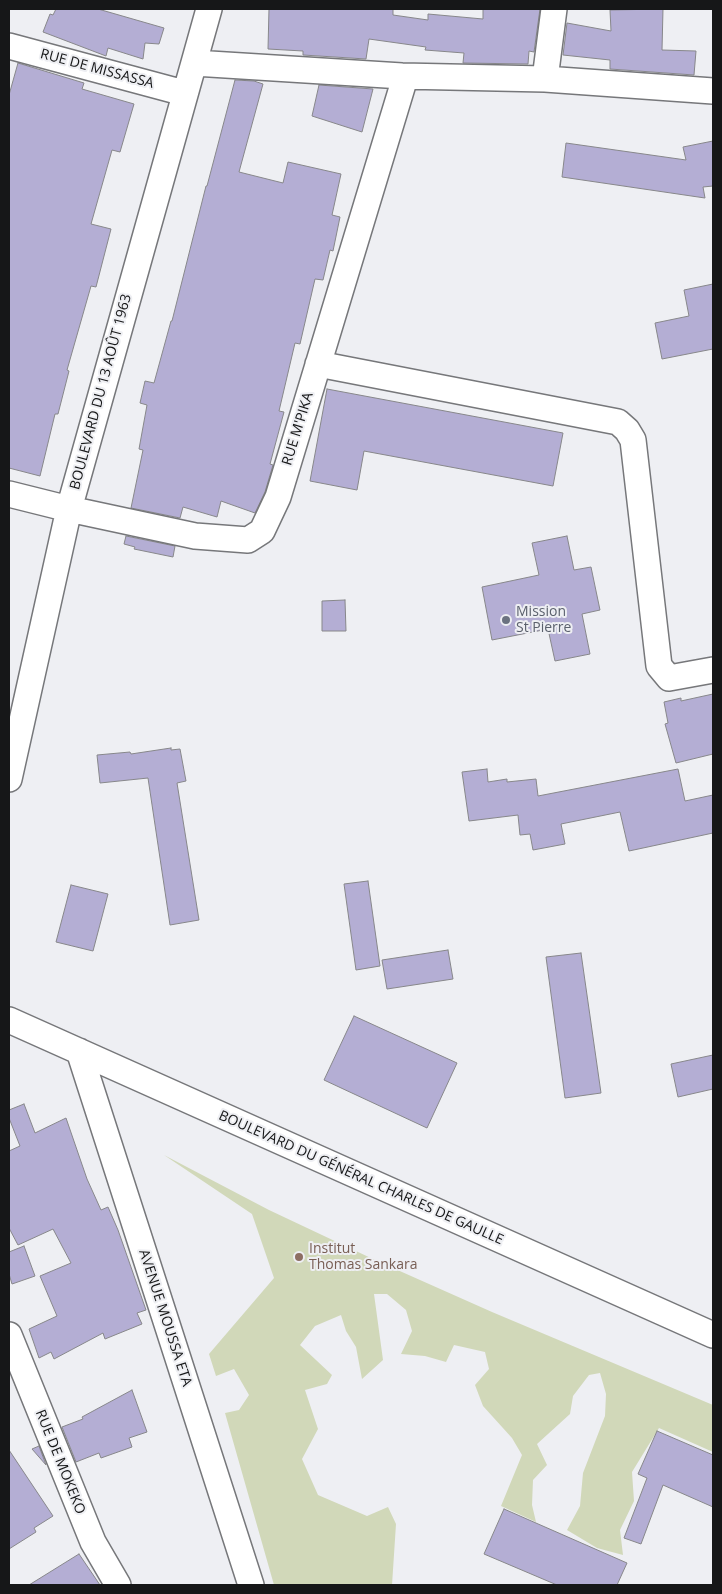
<!DOCTYPE html>
<meta charset="utf-8">
<style>
body{margin:0}
#map{position:relative;width:722px;height:1594px;overflow:hidden;background:#eeeff3;font-family:"Open Sans",sans-serif}
canvas{display:block}
.frame{position:absolute;inset:0;border:10px solid #161718;pointer-events:none}
</style>
<div id="map">
<canvas width="722" height="1594"></canvas>
<div class="frame"></div>
</div>
<script>
const ctx = document.querySelector('canvas').getContext('2d');
ctx.lineJoin = 'round';
function fillPath(path, color) { ctx.fillStyle = color; ctx.fill(path, 'evenodd'); }
const shape = rows => new Path2D(rows.map(r => 'M' + r).join(''));
function stroke(path, color, width, dash) { ctx.strokeStyle = color; ctx.lineWidth = width; ctx.lineCap = dash ? 'butt' : 'round'; ctx.setLineDash(dash || []); ctx.stroke(path); }
function label(font, color, halo, rows, align = 'center') {
  ctx.font = font + ' "Open Sans",sans-serif'; ctx.lineWidth = 4; ctx.setLineDash([]); ctx.textBaseline = 'middle'; ctx.strokeStyle = halo; ctx.fillStyle = color; for (const [text, x, y, turn = 0] of rows) {
    ctx.save(); ctx.translate(x, y); ctx.rotate((+turn || 0) * Math.PI / 180); ctx.textAlign = isNaN(turn) ? turn : align; if (halo) ctx.strokeText(text, 0, 0); ctx.fillText(text, 0, 0); ctx.restore();
  }
}
fillPath(shape([
 [164,1155,269,1210,375,1260,492,1312,713,1405,713,1452,659,1428,632,1472,634,1501,620,1530,623,1555,597,1548,567,1530,580,1506,583,1473,605,1416,606,1394,600,1373,589,1375,573,1396,570,1414,537,1444,547,1465,533,1480,532,1505,536,1522,501,1506,522,1455,512,1438,483,1406,475,1385,489,1369,485,1352,454,1345,446,1362,425,1356,401,1354,412,1331,406,1310,387,1294,374,1294,383,1360,362,1379,356,1347,346,1331,341,1315,315,1326,300,1345,332,1375,327,1384,305,1390,318,1429,302,1459,318,1495,367,1516,388,1507,396,1524,392,1585,274,1585,225,1413,239,1410,249,1395,234,1369,216,1376,209,1354,274,1278,252,1214]
]), '#d1d8b9');
const building = shape([
 [56,9,98,9,164,28,159,44,145,43,143,59,108,48,106,56,43,32,50,14,53,15,56,9],
 [269,9,393,9,393,15,428,20,428,14,483,19,483,9,540,9,534,52,529,51,528,64,463,63,464,53,425,50,426,47,369,39,366,59,303,55,303,51,268,49,269,9],
 [663,9,662,50,696,51,694,75,610,69,610,60,563,55,567,23,611,31,610,10,663,9],
 [18,63,84,83,82,89,134,104,120,152,112,150,91,224,111,229,96,287,91,286,67,370,69,371,58,414,55,414,40,476,9,468,9,95,18,63],
 [235,80,254,81,263,84,239,172,283,183,288,162,341,174,332,215,340,217,333,251,330,250,323,280,315,279,300,344,295,343,279,411,284,412,270,464,273,465,265,492,255,513,221,501,217,517,183,507,180,518,131,508,143,450,139,449,147,405,140,403,145,381,154,383,171,321,172,321,206,186,207,186,235,80],
 [319,85,373,89,362,132,312,116,319,85],
 [713,141,713,186,703,187,705,198,562,177,566,143,686,160,683,147,713,141],
 [713,284,713,349,662,359,655,323,689,316,684,290,713,284],
 [327,389,563,433,553,486,364,451,357,490,310,481,327,389],
 [126,536,175,546,173,557,134,549,135,547,124,544,126,536],
 [567,536,574,570,591,567,600,610,582,614,590,654,555,661,548,629,492,640,482,587,539,575,532,543,567,536],
 [345,600,346,631,322,631,322,601,345,600],
 [713,694,713,754,676,763,665,724,668,723,664,702,681,698,681,701,713,694],
 [171,748,171,750,180,749,186,781,177,783,199,920,170,925,148,778,100,783,97,755,130,752,131,754,171,748],
 [487,769,488,782,507,779,507,782,536,779,538,796,678,769,685,801,713,795,713,833,629,851,620,812,561,824,565,844,533,850,530,834,520,835,518,815,469,821,462,772,487,769],
 [368,881,380,966,356,970,344,884,368,881],
 [71,885,108,894,93,951,56,942,71,885],
 [448,950,453,979,387,989,382,960,448,950],
 [581,953,601,1093,565,1098,546,957,581,953],
 [354,1016,457,1063,427,1128,324,1080,354,1016],
 [713,1055,713,1089,678,1097,671,1064,713,1055],
 [24,1104,35,1133,66,1118,87,1179,101,1210,108,1207,118,1230,146,1310,137,1313,142,1324,105,1339,103,1333,54,1359,51,1352,39,1358,29,1329,57,1316,40,1276,71,1263,53,1229,18,1245,9,1228,9,1151,20,1146,9,1118,9,1110,24,1104],
 [24,1246,35,1276,12,1284,9,1274,9,1252,24,1246],
 [132,1390,147,1432,129,1438,132,1447,101,1458,99,1453,76,1462,62,1427,83,1419,82,1417,132,1390],
 [657,1431,713,1455,713,1507,663,1485,641,1544,624,1538,647,1478,638,1474,657,1431],
 [39,1446,46,1465,32,1449,39,1446],
 [9,1450,53,1516,34,1528,36,1532,9,1549,9,1450],
 [504,1509,627,1563,617,1585,557,1585,484,1554,504,1509],
 [79,1554,100,1585,29,1585,79,1554]
]);
fillPath(building, '#b4aed4');
stroke(building, '#87878a', 1);
const minor = shape([
 [9,46,184,93],
 [194,63,402,76,545,79,713,91],
 [545,79,554,9],
 [318,364,618,422,627,430,633,440,659,666,669,678,713,670],
 [9,494,69,509,195,536,248,540,262,531,278,497,404,81,402,76],
 [9,779,69,509,209,9],
 [9,1020,713,1335],
 [79,1051,251,1585],
 [9,1335,93,1542,118,1585]
]);
stroke(minor, '#76777a', 28);
stroke(minor, '#fff', 25);
for (const [x, y, r, color] of [
 [506,620,5,"#6b7280"],
 [299,1257,5,"#8d6e63"]
]) { const dot = new Path2D(); dot.arc(x, y, r, 0, 2 * Math.PI); ctx.fillStyle = color; ctx.fill(dot); stroke(dot, '#eeeff3', 2); }
label('14px', '#161718', '#eeeff3', [
 ["RUE DE MISSASSA",97,69,15],
 ["BOULEVARD DU 13 AOÛT 1963",101,392,-75],
 ["RUE M'PIKA",298,429,-73],
 ["BOULEVARD DU GÉNÉRAL CHARLES DE GAULLE",361,1178,24],
 ["AVENUE MOUSSA ETA",165,1318,72],
 ["RUE DE MOKEKO",60,1462,68]
]);
label('14px', '#5b616d', '#eeeff3', [
 ["Mission",516,612],
 ["St Pierre",516,628]
], 'left');
label('14px', '#785e54', '#eeeff3', [
 ["Institut",309,1249],
 ["Thomas Sankara",309,1265]
], 'left');
</script>
